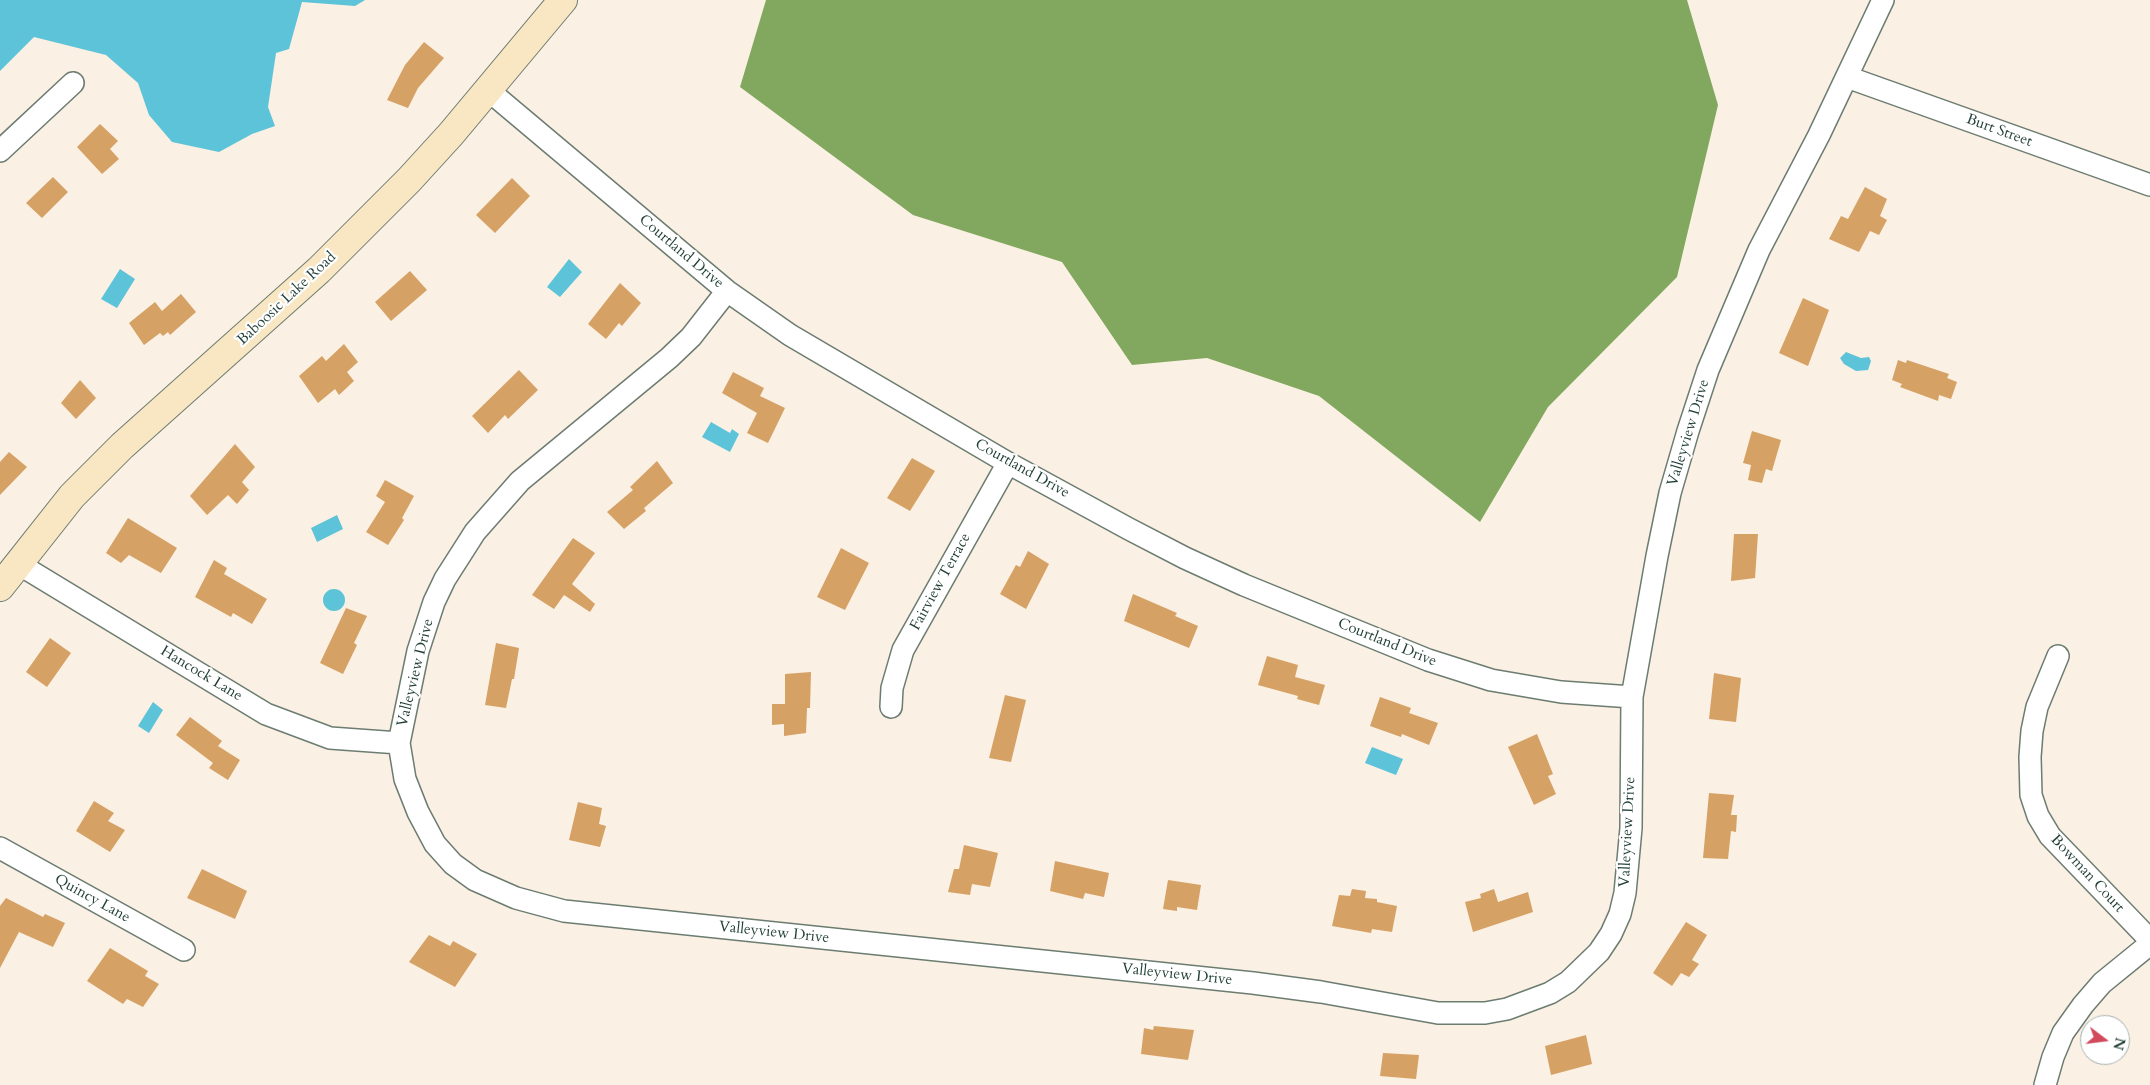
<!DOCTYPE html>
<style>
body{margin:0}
#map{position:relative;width:2150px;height:1085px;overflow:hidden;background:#faf0e3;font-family:Cardo,serif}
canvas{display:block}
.north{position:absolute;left:2080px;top:1015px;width:50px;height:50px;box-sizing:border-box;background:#fff;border:1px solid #a5b1ae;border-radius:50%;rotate:105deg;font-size:14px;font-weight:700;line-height:20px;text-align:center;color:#1f3d34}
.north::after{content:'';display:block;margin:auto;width:18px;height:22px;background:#d1495b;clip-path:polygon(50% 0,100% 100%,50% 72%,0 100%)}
</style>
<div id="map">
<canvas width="2150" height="1085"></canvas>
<div class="north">N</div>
</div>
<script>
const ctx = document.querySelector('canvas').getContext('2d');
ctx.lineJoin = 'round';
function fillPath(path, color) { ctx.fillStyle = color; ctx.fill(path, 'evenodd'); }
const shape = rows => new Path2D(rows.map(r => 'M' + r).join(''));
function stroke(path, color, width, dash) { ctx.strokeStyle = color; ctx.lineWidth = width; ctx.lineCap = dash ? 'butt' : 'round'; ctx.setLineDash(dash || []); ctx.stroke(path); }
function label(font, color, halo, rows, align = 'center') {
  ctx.font = font + ' Cardo,serif'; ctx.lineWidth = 4.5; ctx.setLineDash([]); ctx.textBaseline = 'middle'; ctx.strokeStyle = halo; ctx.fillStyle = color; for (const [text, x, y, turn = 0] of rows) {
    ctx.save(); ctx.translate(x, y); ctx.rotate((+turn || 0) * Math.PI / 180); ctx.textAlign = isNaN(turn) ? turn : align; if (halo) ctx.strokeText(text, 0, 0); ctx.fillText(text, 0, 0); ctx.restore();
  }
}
fillPath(shape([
 [766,0,1687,0,1718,105,1677,277,1548,407,1480,522,1319,396,1207,358,1132,365,1062,262,913,215,740,87]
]), '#81a85e');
fillPath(shape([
 [0,0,365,0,355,6,302,2,289,49,276,53,268,107,275,126,252,134,219,152,172,142,149,115,138,83,106,55,34,37,0,71],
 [569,259,582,272,560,297,547,287],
 [120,269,135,279,117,308,101,299],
 [1846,352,1861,358,1869,357,1871,361,1868,370,1856,371,1844,364,1840,358],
 [711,422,730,433,732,429,739,434,730,452,702,437],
 [337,515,343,529,317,542,311,528],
 '323 600a11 11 0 1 1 22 0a11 11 0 1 1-22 0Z',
 [153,702,163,710,149,733,138,726],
 [1372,747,1403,759,1396,775,1365,763]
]), '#5cc3d9');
fillPath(shape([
 [424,42,444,58,418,88,408,108,387,100,405,65],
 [100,124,118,141,110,149,119,159,102,174,77,147],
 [53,177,68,192,42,218,26,203],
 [512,178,530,196,495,233,476,215],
 [1865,187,1887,199,1880,216,1887,220,1879,235,1870,231,1859,252,1829,239,1841,216,1848,219],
 [410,271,427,290,391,321,375,302],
 [620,283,641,303,622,326,619,323,606,339,588,324],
 [181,294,196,312,170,335,168,332,163,336,160,333,144,345,129,323,155,302,162,311],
 [1803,298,1829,310,1808,366,1779,353],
 [344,344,358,362,347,372,354,381,339,395,335,389,318,403,299,376,322,356,326,361],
 [1898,360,1906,363,1907,360,1949,374,1947,378,1957,382,1951,399,1939,395,1938,401,1900,387,1902,384,1892,380],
 [519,370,538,390,508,419,505,415,488,433,472,416],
 [733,372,764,388,760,396,785,408,768,443,747,433,757,413,722,393],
 [80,380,96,398,76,419,61,403],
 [1752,431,1781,440,1772,471,1766,469,1762,483,1748,480,1751,465,1743,463],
 [235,444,255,467,242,482,249,490,237,504,228,495,207,515,190,496],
 [9,452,27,467,0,495,0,462],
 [912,458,935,471,910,511,887,498],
 [657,461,673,483,644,508,646,511,624,529,607,512,633,490,630,487],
 [385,480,414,496,402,518,404,520,388,545,366,532,385,502,376,496],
 [128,518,177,548,161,573,129,555,121,563,106,553],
 [1734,534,1758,534,1755,578,1731,581],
 [573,538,595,553,572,584,595,604,590,612,564,595,554,609,532,595],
 [841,548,869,563,845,610,817,597],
 [1028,551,1049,564,1026,609,1000,594,1016,565,1020,567],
 [214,560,227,568,224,574,267,599,252,624,233,613,231,617,195,597],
 [1133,594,1177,613,1175,616,1198,626,1189,648,1124,621],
 [346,608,367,616,354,643,357,645,343,674,320,663],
 [50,638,71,653,47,687,26,672],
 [496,643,519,648,514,679,512,679,506,708,485,705],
 [1267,656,1298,665,1295,677,1325,685,1319,705,1297,699,1298,696,1258,685],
 [811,672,810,708,807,708,806,733,784,736,784,724,772,725,772,704,785,704,785,674],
 [1714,673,1741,678,1736,722,1709,719],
 [1005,695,1026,700,1011,762,989,758],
 [1380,697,1411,708,1409,713,1438,723,1429,745,1402,734,1401,737,1370,726],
 [190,717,222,741,218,746,240,760,228,780,209,768,213,763,176,735],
 [1537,734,1553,774,1548,776,1556,794,1534,805,1508,747],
 [1709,793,1734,795,1731,815,1737,815,1736,832,1731,831,1728,859,1703,858],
 [94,801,114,813,108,821,125,830,110,852,76,831],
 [578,802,602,808,599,824,606,826,600,847,569,840],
 [964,845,998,853,990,887,972,884,970,895,948,892,954,869,959,869],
 [1055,861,1109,873,1104,897,1085,893,1083,899,1050,891],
 [202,869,247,891,235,919,187,898],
 [1168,880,1201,885,1197,910,1177,907,1177,911,1163,909],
 [1352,889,1366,891,1365,898,1377,899,1377,902,1397,906,1392,932,1372,929,1371,933,1332,926,1339,895,1350,896],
 [1494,889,1498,902,1528,892,1533,912,1473,932,1465,902,1481,898,1480,894],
 [6,898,43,917,45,914,65,923,53,947,19,932,0,968,0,906],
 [1686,922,1707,935,1692,960,1699,964,1689,977,1681,973,1672,986,1653,973],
 [429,935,450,946,453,941,477,954,455,987,409,962],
 [110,948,148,971,145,976,159,984,143,1007,127,999,123,1004,87,981],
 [1154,1026,1194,1030,1188,1060,1141,1054,1144,1028,1153,1030],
 [1586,1035,1592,1064,1551,1075,1545,1046],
 [1383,1053,1419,1055,1416,1079,1380,1076]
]), '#d6a164');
const street = shape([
 [1847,77,2150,185],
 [488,90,727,291,790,335,1008,463,1129,529,1185,558,1244,585,1428,660,1491,680,1561,692,1632,697],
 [0,151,73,83],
 [727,291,691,337,669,358,520,481,475,532,445,579,434,602,418,651,399,743,405,779,418,812,435,844,453,864,475,880,516,898,564,911,1253,983,1321,992,1438,1013,1485,1013,1507,1009,1550,993,1568,982,1599,952,1611,934,1620,914,1625,893,1631,828,1632,697,1657,556,1670,493,1688,431,1708,370,1759,250,1819,135,1883,0],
 [17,563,266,714,330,738,399,743],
 [2058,656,2037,707,2032,731,2030,757,2031,795,2038,816,2050,836,2150,940],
 [891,707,892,688,903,650,1008,463],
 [0,848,184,950],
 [2045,1085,2053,1057,2063,1033,2083,1005,2102,983,2150,944]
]);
const secondary = shape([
 [0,587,72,496,122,446,319,270,409,180,451,134,563,0]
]);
stroke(street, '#6c7c71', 24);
stroke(secondary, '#6c7c71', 30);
stroke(street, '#fff', 21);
stroke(secondary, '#f9e7c3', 28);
label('15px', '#1f3d34', '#fff', [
 ["Burt Street",1999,131,20],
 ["Courtland Drive",681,252,40],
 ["Baboosic Lake Road",287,299,-43],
 ["Valleyview Drive",1689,433,-73],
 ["Courtland Drive",1022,469,29],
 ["Fairview Terrace",941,582,-61],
 ["Courtland Drive",1387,643,22],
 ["Valleyview Drive",416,673,-76],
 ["Hancock Lane",201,674,31],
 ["Valleyview Drive",1628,832,-87],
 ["Bowman Court",2087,874,47],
 ["Quincy Lane",92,899,29],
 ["Valleyview Drive",774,933,6],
 ["Valleyview Drive",1177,975,6]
]);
</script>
